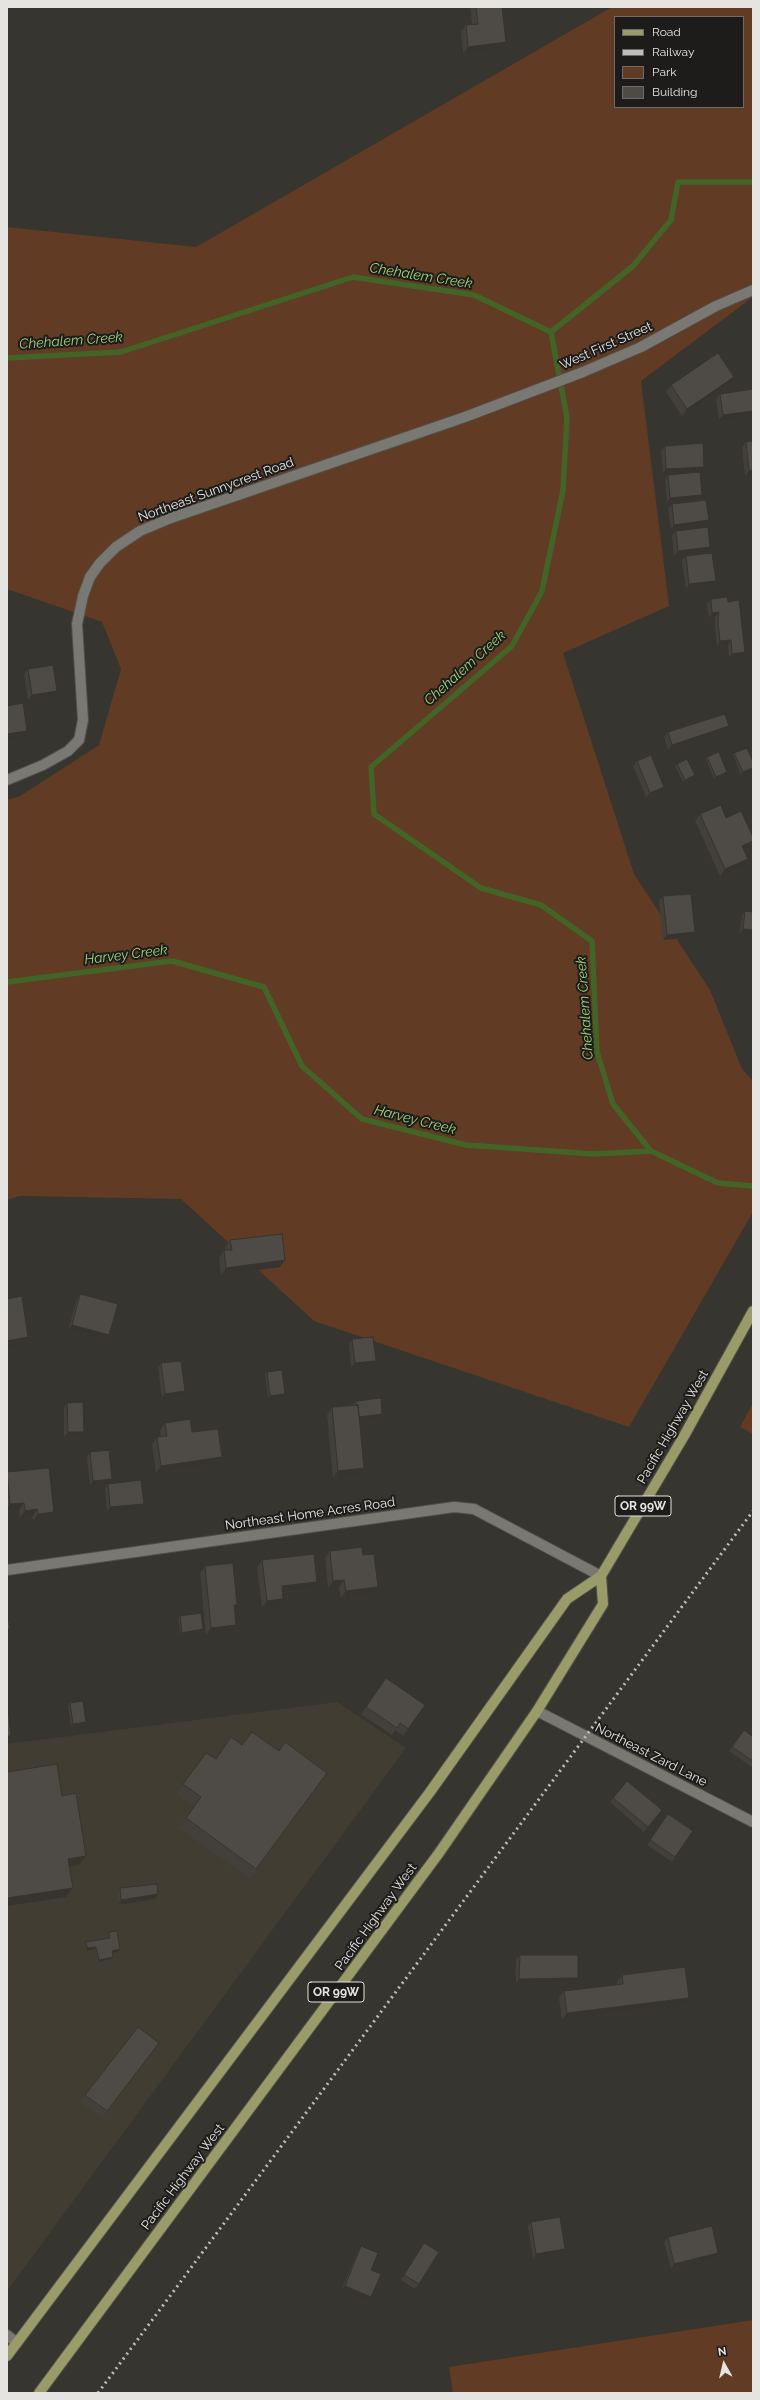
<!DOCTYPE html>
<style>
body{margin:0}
#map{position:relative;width:760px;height:2400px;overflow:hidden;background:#36352f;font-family:Raleway,sans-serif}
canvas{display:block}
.frame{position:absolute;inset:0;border:8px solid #e5e4e0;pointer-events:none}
.legend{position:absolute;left:614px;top:16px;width:130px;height:92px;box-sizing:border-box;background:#1d1c1a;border:1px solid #6d6c69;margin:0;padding:5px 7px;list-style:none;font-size:12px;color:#e5e4e0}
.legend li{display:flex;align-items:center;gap:8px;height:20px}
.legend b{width:20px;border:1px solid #6d6c69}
.north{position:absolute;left:704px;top:2344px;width:40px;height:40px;-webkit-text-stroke:3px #1d1c1a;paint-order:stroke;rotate:352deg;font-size:11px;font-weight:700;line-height:16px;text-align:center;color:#e5e4e0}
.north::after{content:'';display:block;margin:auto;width:14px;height:18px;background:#e5e4e0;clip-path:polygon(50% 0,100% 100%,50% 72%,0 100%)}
</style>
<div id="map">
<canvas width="760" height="2400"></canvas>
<div class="frame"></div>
<ul class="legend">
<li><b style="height:5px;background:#999c68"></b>Road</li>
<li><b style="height:5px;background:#bebdb9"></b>Railway</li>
<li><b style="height:11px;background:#613b23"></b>Park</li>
<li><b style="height:11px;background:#4e4a45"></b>Building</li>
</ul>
<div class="north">N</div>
</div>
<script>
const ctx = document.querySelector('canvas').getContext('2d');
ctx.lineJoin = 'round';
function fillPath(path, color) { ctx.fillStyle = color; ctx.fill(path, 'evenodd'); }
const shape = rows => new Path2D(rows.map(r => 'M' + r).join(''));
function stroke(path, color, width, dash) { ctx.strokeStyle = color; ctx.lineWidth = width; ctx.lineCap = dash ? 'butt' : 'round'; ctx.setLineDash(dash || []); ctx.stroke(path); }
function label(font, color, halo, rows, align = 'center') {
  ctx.font = font + ' Raleway,sans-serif'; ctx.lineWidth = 4; ctx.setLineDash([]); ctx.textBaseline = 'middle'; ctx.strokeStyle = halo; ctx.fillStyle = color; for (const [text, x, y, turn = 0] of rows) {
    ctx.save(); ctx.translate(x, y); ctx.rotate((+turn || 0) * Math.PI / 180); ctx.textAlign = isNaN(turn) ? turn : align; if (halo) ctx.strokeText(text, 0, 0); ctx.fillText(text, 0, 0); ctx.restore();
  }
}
fillPath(shape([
 [337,1702,406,1748,7,2291,7,1744]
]), '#413d32');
fillPath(shape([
 [612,7,753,7,753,297,641,381,669,606,563,653,634,874,710,990,742,1069,753,1081,753,1212,629,1427,314,1321,181,1199,20,1196,7,1200,7,800,20,796,99,745,121,669,102,622,7,589,7,227,196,247],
 [615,17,743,17,743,107,615,107],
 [753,1403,753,1434,740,1427],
 [753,2320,753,2393,453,2393,449,2367]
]), '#613b23');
stroke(shape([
 [551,332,567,418,563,490,542,591,512,646,371,767,374,814,481,888,541,905,592,941,597,1052,613,1104,651,1151,718,1183,753,1186],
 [551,332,633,266,671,220,678,182,753,182],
 [7,358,121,352,353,277,474,295,551,332],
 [7,982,172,961,264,987,302,1066,362,1119,466,1145,594,1154,651,1151]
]), '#426527', 5.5);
const street = shape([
 [7,1570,454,1507,474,1509,601,1576],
 [537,1711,753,1822],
 [7,2335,17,2343]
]);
const secondary = shape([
 [7,780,43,765,68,751,79,740,83,720,77,624,83,596,90,577,100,563,116,547,140,531,171,518,465,417,583,372,641,347,716,306,753,290]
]);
const primary = shape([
 [7,2356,430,1792,567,1599,601,1576,684,1436,753,1311],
 [39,2393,439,1853,537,1711,603,1604,601,1576]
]);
stroke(street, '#52504b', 12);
stroke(secondary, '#52504b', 12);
stroke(primary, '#52504b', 12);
stroke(street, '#7a7872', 10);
stroke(secondary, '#7a7872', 10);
stroke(primary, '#999c68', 10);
stroke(shape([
 [98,2393,753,1511]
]), '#bebdb9', 3, [2, 4]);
fillPath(shape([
 [470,7,502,7,501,49,463,54,461,32,466,25,472,24],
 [729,384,682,416,666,392,671,385],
 [753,389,719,420,716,399,720,394],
 [753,441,753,475,745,476,742,447,746,442],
 [665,446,701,472,663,474,661,451],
 [668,475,702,495,699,500,667,503,665,479],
 [672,504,705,525,671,529,668,509],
 [676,531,707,552,674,556,672,536],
 [753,548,753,563,752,550],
 [686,556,716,581,712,585,686,589,682,561],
 [711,599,728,602,741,657,729,658,728,645,717,646,715,628,715,617,709,618,707,604],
 [28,669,54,696,28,700,24,674],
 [729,726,725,731,668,750,664,737,668,732],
 [734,753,753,762,741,775,733,755],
 [707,757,725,774,714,779,706,759],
 [637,761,661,791,646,797,633,766],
 [677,764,695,775,693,777,683,782,675,766],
 [700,814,726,818,753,837,753,843,750,847,744,850,743,866,720,876,695,821],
 [663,896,695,932,692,937,663,940,659,901],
 [745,911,753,936,739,934,742,916],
 [230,1240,280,1267,221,1275,219,1258,224,1250,226,1250,225,1248],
 [80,1294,106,1340,68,1330,77,1299],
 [352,1339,376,1361,372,1366,351,1368,349,1344],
 [161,1363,185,1391,181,1396,162,1398,158,1368],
 [267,1372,283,1397,268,1399,265,1374],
 [356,1401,379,1419,360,1421,359,1475,333,1478,327,1415,332,1407,352,1405],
 [67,1403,80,1437,64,1437,64,1407],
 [165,1423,192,1432,222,1457,217,1465,156,1473,152,1444,157,1437,161,1437,160,1430],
 [90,1452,109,1484,140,1509,107,1512,105,1489,108,1484,90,1486,87,1457],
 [7,1472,54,1512,49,1519,33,1521,32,1517,20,1518,19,1510,7,1511],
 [330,1551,363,1555,378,1587,373,1594,341,1598,339,1587,328,1588,325,1558],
 [262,1560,317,1582,312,1589,282,1593,278,1606,262,1608,257,1567],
 [205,1566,235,1609,231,1632,206,1635,200,1573],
 [180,1616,203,1629,202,1631,181,1635,178,1619],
 [386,1678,425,1705,403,1736,395,1730,392,1735,361,1714],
 [70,1703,85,1724,71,1726,68,1706],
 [744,1730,753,1737,753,1736,753,1768,729,1751],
 [242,1745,279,1751,327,1773,250,1879,179,1828,195,1807,176,1794,183,1784,216,1759],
 [613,1798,658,1815,644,1832,610,1802],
 [668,1814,693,1831,672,1862,647,1845],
 [120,1888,158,1894,155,1899,118,1905,117,1893],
 [109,1932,118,1952,113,1953,113,1957,112,1959,97,1962,95,1949,86,1951,84,1945,86,1942,108,1938,107,1935],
 [520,1955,575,1983,516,1983,516,1960],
 [622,1975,684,2005,562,2020,559,1998,564,1991,617,1985,617,1982],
 [159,2043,102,2118,80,2102,85,2095],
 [531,2222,565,2249,562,2254,533,2259,528,2226],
 [668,2237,715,2258,671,2269,664,2242],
 [424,2243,419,2284,415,2289,401,2280],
 [361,2246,371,2270,371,2297,367,2302,341,2291,358,2251]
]), '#43403b');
fillPath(shape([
 [506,42,501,49,463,54,468,47],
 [734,377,729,384,682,416,687,409],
 [753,411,753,415,719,420,723,415],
 [704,467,701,472,663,474,666,469],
 [753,470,753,475,745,476,749,471],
 [702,495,699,500,667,503,670,498],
 [709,520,705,525,671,529,674,525],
 [710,547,707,552,674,556,678,551],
 [716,581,712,585,686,589,689,584],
 [719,612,715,617,709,618,712,613],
 [731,640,728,645,717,646,720,641],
 [745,652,741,657,729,658,732,654],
 [57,691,54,696,28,700,32,695],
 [729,726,725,731,668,750,672,745],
 [27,731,24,736,7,739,7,734],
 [753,768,753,770,741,775,743,772],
 [727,772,725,774,714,779,716,777],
 [695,775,693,777,683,782,685,780],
 [664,787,661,791,646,797,650,793],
 [753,841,753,843,750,847,737,853,742,846],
 [748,859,743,866,720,876,725,869],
 [743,929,753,930,753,936,739,934],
 [695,932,692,937,663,940,667,935],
 [285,1260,280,1267,221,1275,226,1268],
 [72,1325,109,1335,106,1340,68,1330],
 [28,1337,23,1345,7,1347,7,1341],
 [376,1361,372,1366,351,1368,355,1363],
 [185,1391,181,1396,162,1398,165,1394],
 [285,1394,283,1397,268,1399,270,1396],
 [382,1414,379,1419,354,1422,357,1417],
 [68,1432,84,1432,80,1437,64,1437],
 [222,1457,217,1465,156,1473,161,1466],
 [364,1468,359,1475,333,1478,338,1471],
 [112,1479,109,1484,90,1486,93,1481],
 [24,1503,19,1510,7,1511,7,1509,10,1504],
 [144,1504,140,1509,107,1512,110,1507],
 [37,1509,32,1517,20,1518,25,1511],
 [54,1512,49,1519,33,1521,38,1514],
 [344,1580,339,1587,328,1588,333,1581],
 [317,1582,312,1589,277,1593,282,1586],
 [378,1587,373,1594,341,1598,346,1591],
 [283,1599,278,1606,262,1608,267,1601],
 [236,1625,231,1632,206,1635,211,1628],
 [203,1629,202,1631,181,1635,182,1633],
 [86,1722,85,1724,71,1726,73,1724],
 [7,1736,11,1736,8,1740,7,1741],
 [86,1856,79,1865,62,1868,68,1859],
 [73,1888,66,1897,7,1906,7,1898],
 [158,1894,155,1899,118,1905,121,1900],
 [96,1947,95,1949,86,1951,87,1948],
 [120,1949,118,1952,110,1953,112,1951],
 [113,1957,112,1959,97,1962,99,1960],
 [578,1978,575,1983,516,1983,519,1979],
 [689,1998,684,2005,562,2020,567,2013],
 [565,2249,562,2254,533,2259,536,2254],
 [718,2253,715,2258,671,2269,674,2264],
 [345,2286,371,2297,367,2302,341,2291]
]), '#373430');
const building = shape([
 [476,7,502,7,506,42,468,47,466,25,478,24,476,7],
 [718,353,734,377,687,409,671,385,718,353],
 [753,389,753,411,723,415,720,394,753,389],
 [753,441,753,470,749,471,746,442,753,441],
 [703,443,704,467,666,469,665,446,703,443],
 [700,472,702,495,670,498,668,475,700,472],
 [706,500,709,520,674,525,672,504,706,500],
 [708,527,710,547,678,551,676,531,708,527],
 [712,553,716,581,689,584,686,556,712,553],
 [727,597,728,602,739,600,745,652,732,654,731,640,720,641,718,623,719,612,712,613,711,599,727,597],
 [53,665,57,691,32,695,28,669,53,665],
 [23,703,27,731,7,734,7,706,23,703],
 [725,714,729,726,672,745,668,732,725,714],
 [747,748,753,762,753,768,743,772,734,753,747,748],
 [719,752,727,772,716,777,707,757,719,752],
 [651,755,664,787,650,793,637,761,651,755],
 [687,759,695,775,685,780,677,764,687,759],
 [721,805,726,818,741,811,753,837,753,841,742,846,748,859,725,869,700,814,721,805],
 [691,894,695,932,667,935,663,896,691,894],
 [745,911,753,912,753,930,743,929,745,911],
 [282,1234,285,1260,226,1268,224,1250,232,1250,230,1240,282,1234],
 [80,1294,118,1304,109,1335,72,1325,80,1294],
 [22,1296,28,1337,7,1341,7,1299,22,1296],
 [373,1337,376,1361,355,1363,352,1339,373,1337],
 [181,1361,185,1391,165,1394,161,1363,181,1361],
 [282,1370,285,1394,270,1396,267,1372,282,1370],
 [381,1398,382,1414,359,1417,358,1405,356,1405,356,1401,381,1398],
 [83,1402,84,1432,68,1432,67,1403,83,1402],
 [358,1405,364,1468,338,1471,332,1407,358,1405],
 [190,1419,192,1432,218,1429,222,1457,161,1466,157,1437,167,1436,165,1423,190,1419],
 [109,1450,112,1479,93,1481,90,1452,109,1450],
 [49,1468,54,1512,38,1514,37,1509,25,1511,24,1503,10,1504,7,1472,49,1468],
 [141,1480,144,1504,110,1507,108,1484,141,1480],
 [362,1547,363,1555,374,1554,378,1587,346,1591,344,1580,333,1581,330,1551,362,1547],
 [314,1554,317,1582,282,1586,283,1599,267,1601,262,1560,314,1554],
 [233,1563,237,1605,234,1605,236,1625,211,1628,205,1566,233,1563],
 [7,1611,10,1629,7,1629,7,1611],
 [201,1613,203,1629,182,1633,180,1616,201,1613],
 [386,1678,425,1705,408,1729,400,1723,397,1728,366,1707,386,1678],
 [7,1700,11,1736,7,1736,7,1700],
 [83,1701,86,1722,73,1724,70,1703,83,1701],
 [744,1730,753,1737,753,1736,753,1761,732,1747,744,1730],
 [252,1732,279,1751,285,1742,327,1773,256,1869,186,1818,201,1797,183,1784,206,1753,216,1759,231,1737,242,1745,252,1732],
 [57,1764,62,1796,76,1793,86,1856,68,1859,73,1888,7,1898,7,1772,57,1764],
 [627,1781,662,1810,648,1827,613,1798,627,1781],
 [668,1814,693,1831,675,1857,650,1840,668,1814],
 [157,1884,158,1894,121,1900,120,1888,157,1884],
 [117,1931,120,1949,112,1951,113,1957,99,1960,96,1947,87,1948,86,1942,110,1938,109,1932,117,1931],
 [520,1955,578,1955,578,1978,519,1979,520,1955],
 [685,1967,689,1998,567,2013,564,1991,623,1984,622,1975,685,1967],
 [138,2027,159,2043,107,2111,85,2095,138,2027],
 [560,2217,565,2249,536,2254,531,2222,560,2217],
 [712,2226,718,2253,674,2264,668,2237,712,2226],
 [424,2243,439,2252,419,2284,404,2275,424,2243],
 [361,2246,378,2253,371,2270,381,2274,371,2297,345,2286,361,2246]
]);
fillPath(building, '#4e4a45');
stroke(building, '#373430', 1);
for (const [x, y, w] of [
 [643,1506,56],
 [336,1992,56]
]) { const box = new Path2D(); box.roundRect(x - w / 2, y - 10, w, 20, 3); ctx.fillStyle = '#1d1c1a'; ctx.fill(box); stroke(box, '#e5e4e0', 1); }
label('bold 12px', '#e5e4e0', null, [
 ["OR 99W",643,1506],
 ["OR 99W",336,1992]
]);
label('13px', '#e5e4e0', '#1d1c1a', [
 ["West First Street",606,346,-24],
 ["Northeast Sunnycrest Road",216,490,-20],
 ["Pacific Highway West",673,1427,-60],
 ["Northeast Home Acres Road",310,1514,-8],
 ["Northeast Zard Lane",651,1755,27],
 ["Pacific Highway West",376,1917,-54],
 ["Pacific Highway West",183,2177,-53]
]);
label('italic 14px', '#9ed27a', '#1d1c1a', [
 ["Chehalem Creek",421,276,9],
 ["Chehalem Creek",71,341,-4],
 ["Chehalem Creek",465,668,-42],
 ["Harvey Creek",126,955,-7],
 ["Chehalem Creek",585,1008,-94],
 ["Harvey Creek",415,1120,14]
]);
</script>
